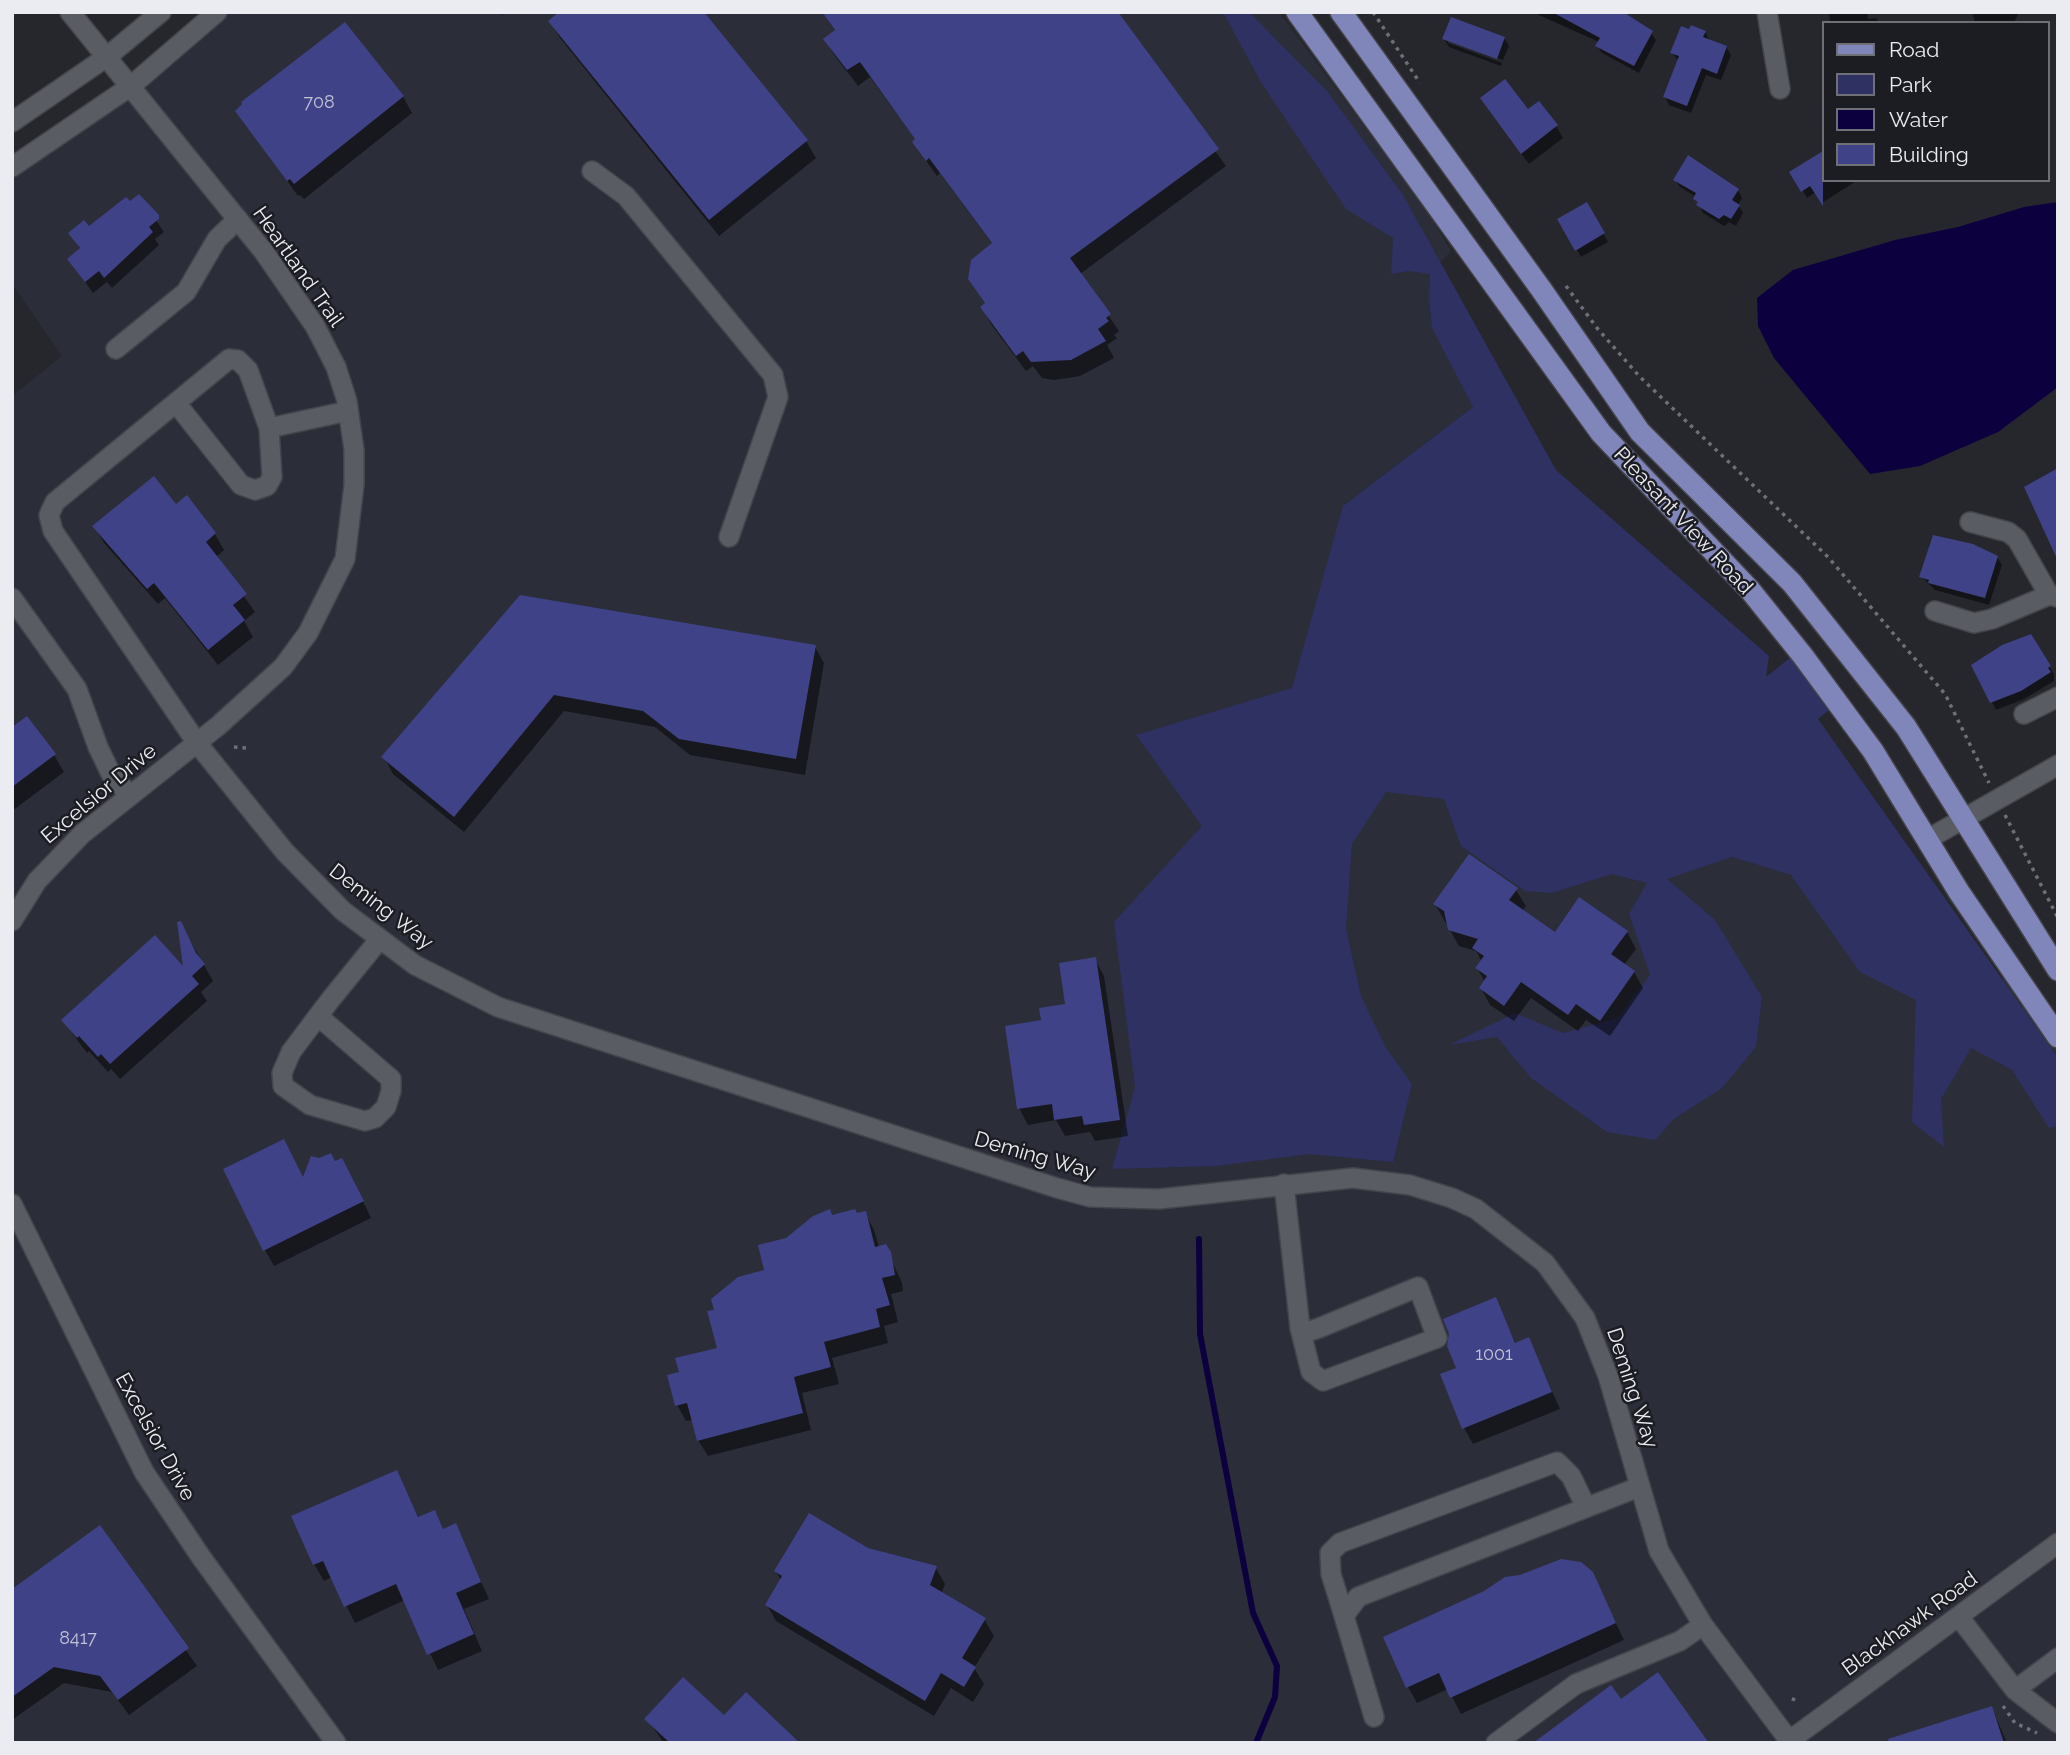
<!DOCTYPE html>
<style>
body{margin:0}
#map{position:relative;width:2070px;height:1755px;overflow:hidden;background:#25272d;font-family:Raleway,sans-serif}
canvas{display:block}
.frame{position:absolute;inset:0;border:14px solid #ebecf1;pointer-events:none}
.legend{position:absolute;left:1822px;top:21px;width:228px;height:161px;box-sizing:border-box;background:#1c1d23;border:2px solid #6f7075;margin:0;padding:9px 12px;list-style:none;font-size:21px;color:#ebecf1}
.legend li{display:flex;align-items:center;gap:14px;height:35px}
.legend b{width:35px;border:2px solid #6f7075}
</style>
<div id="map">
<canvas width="2070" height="1755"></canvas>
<div class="frame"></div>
<ul class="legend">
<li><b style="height:9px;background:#8086ba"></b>Road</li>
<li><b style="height:19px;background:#2e3161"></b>Park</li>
<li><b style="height:19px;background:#0c003f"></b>Water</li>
<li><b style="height:19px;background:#3f4287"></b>Building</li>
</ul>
</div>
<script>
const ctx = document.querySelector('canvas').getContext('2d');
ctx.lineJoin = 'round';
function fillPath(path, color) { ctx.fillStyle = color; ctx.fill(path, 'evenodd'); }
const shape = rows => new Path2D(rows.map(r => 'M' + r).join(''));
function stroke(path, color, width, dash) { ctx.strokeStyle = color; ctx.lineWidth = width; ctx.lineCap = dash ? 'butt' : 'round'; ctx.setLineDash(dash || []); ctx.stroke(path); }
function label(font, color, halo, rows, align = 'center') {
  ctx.font = font + ' Raleway,sans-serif'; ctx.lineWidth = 5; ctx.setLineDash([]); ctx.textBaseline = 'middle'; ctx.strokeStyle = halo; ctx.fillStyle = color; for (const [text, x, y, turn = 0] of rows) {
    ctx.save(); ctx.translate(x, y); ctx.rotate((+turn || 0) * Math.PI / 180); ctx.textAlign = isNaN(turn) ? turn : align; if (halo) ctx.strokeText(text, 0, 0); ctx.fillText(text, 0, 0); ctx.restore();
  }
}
fillPath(shape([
 [217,12,499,12,502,16,507,12,1279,12,1426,209,1451,251,1430,274,1473,407,1343,506,1679,841,1791,875,1877,951,2026,983,2058,1037,2058,1743,12,1743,12,396,62,356,12,284,12,167]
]), '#2b2d39');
fillPath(shape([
 [1223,12,1249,12,1327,91,1403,195,1556,470,1769,656,1766,677,1791,657,1829,710,1818,719,2058,1058,2058,1126,2049,1128,2012,1070,1971,1048,1941,1099,1944,1147,1912,1122,1916,1000,1860,972,1791,875,1732,857,1667,879,1715,920,1762,997,1756,1047,1722,1088,1674,1119,1655,1140,1607,1132,1531,1078,1497,1037,1449,1045,1515,1013,1563,1033,1618,1018,1650,975,1629,914,1647,883,1612,874,1552,893,1525,891,1461,846,1444,799,1386,792,1352,844,1346,929,1361,996,1386,1048,1412,1084,1393,1162,1309,1154,1217,1166,1112,1169,1135,1087,1114,922,1202,826,1136,735,1292,688,1343,506,1473,407,1432,328,1429,298,1430,274,1409,271,1391,274,1393,238,1346,209,1262,84]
]), '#2e3161');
fillPath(shape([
 [2058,202,2058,387,1998,432,1920,466,1870,474,1774,358,1758,326,1757,298,1793,270,1895,240,1958,227,2024,207]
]), '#0c003f');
fillPath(shape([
 [822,12,1115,12,1226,166,1080,274,1119,331,1114,335,1117,338,1107,345,1114,358,1080,376,1054,380,1042,378,1033,366,1026,371,991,324,982,307,986,305,970,279,993,245,940,173,937,176,924,158,916,140,870,77,858,86,835,56,825,40,836,32],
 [1532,12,1621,12,1651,33,1656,40,1639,73,1602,53,1597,46,1599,42],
 [1829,12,1867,12,1868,19,1876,18,1879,23,1830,23],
 [1972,12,2018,12,2018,14,2014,23,1975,23],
 [550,21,806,141,816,158,719,236,560,38],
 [1705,32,1710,41,1726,47,1731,55,1721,80,1706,75,1691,113,1669,105,1665,97,1679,61,1672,53],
 [1504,38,1509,46,1503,60,1448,40,1448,43,1502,63,1501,66,1449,47,1444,39],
 [400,91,412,113,304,199,300,195,298,196,237,111],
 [1489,110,1528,111,1556,126,1563,138,1529,164],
 [1822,154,1823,180,1858,180,1822,203,1816,192,1807,198,1791,172],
 [1675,180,1738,190,1742,198,1738,205,1743,213,1736,226,1729,222,1724,226,1703,213,1696,197,1680,187],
 [139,196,164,232,155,239,159,245,112,288,107,282,93,293,69,259,81,250,70,233,89,229],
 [1586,204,1608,242,1581,257,1559,220],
 [176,506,215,534,224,550,216,557,255,612,244,621,253,637,218,665,165,598,158,604,104,543,94,526],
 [1997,557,2002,565,1989,605,1935,590,1921,576],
 [521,597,815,647,824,663,805,775,690,755,655,727,564,711,464,832,393,774,384,757],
 [2031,636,2054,674,2054,681,2024,699,1996,710,1973,665],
 [12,723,54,755,64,772,12,811],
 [1516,890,1526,906,1522,911,1555,934,1627,932,1636,949,1624,965,1634,972,1643,988,1610,1036,1586,1020,1578,1031,1531,998,1514,1021,1490,1005,1481,988,1485,982,1477,968,1482,962,1476,951,1459,946,1435,904],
 [180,923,213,981,201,992,207,1001,120,1079,111,1069,108,1072,89,1051,87,1053,63,1021,185,971],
 [1095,959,1104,976,1128,1136,1095,1141,1090,1132,1065,1136,1056,1120,1028,1125,1019,1108,1067,1006],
 [335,1163,351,1176,371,1218,274,1266,265,1250,304,1179],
 [865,1213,874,1230,879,1247,885,1246,902,1283,903,1291,891,1294,898,1322,884,1326,888,1343,832,1358,839,1384,802,1393,811,1430,708,1456,698,1440,693,1420,686,1421,677,1405,681,1373,719,1349,716,1311,766,1271,787,1239,832,1217],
 [1495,1299,1516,1344,1529,1340,1560,1409,1473,1444,1464,1428],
 [396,1472,419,1518,434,1512,444,1530,455,1526,489,1599,464,1609,482,1651,438,1670,405,1600,355,1623,332,1577,324,1581,314,1564,294,1517],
 [100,1528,197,1666,129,1715,112,1692,64,1683,12,1720,12,1591],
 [868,1550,935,1567,945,1584,941,1594,984,1619,994,1636,974,1668,984,1684,973,1702,951,1688,934,1716,776,1621,767,1605,781,1581,776,1571],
 [1592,1573,1624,1640,1461,1714,1448,1689,1417,1703,1408,1687,1485,1593],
 [1992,1708,2007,1743,1914,1743],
 [724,1718,798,1743,664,1743,647,1719]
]), '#0007');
stroke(shape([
 [1199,1239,1200,1334,1253,1613,1277,1666,1275,1697,1256,1743]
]), '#0c003f', 6);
fillPath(shape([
 [559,12,704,12,808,140,709,220,548,21],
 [822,12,1118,12,1219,149,1070,258,1111,314,1106,318,1109,321,1098,329,1106,341,1071,360,1031,362,1023,351,1016,356,980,307,985,303,968,279,971,260,992,243,929,158,926,161,912,142,915,139,860,62,847,70,823,39,835,30],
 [1552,12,1623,12,1653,31,1634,66,1595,46,1600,38],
 [1451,17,1505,37,1497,59,1442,39],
 [345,22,404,96,294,184,290,179,287,181,235,111,242,104,241,102],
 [1691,25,1706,31,1703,37,1727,46,1717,74,1702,68,1687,106,1663,97,1679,56,1670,53,1681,26,1689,29],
 [1505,79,1528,109,1539,101,1558,125,1521,154,1480,98],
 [1823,151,1823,206,1810,186,1801,192,1789,172],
 [1688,155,1739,189,1732,200,1740,205,1731,219,1724,215,1719,219,1696,205,1698,202,1693,199,1696,193,1673,180],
 [139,194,159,215,159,219,149,227,153,232,104,278,99,271,85,282,67,259,80,248,68,233,84,220,89,226,126,197,130,201],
 [1587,202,1605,233,1575,251,1557,219],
 [2058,468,2058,561,2024,487],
 [154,476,176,504,187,495,216,533,206,542,247,594,233,605,245,620,208,650,154,583,147,589,92,526],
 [1933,535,1973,544,1998,556,1985,598,1928,583,1929,580,1919,577],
 [520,595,816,645,796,759,679,739,643,711,554,695,454,817,381,757],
 [2031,634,2051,666,2048,668,2051,672,2021,691,1990,703,1971,665,2002,645],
 [27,716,56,754,12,787,12,727],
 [1469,854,1518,888,1509,900,1555,932,1579,897,1628,931,1611,954,1635,971,1600,1021,1576,1004,1568,1015,1521,982,1504,1006,1479,988,1487,976,1475,968,1484,956,1472,948,1478,939,1448,930,1444,911,1433,904],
 [181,921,196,953,205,964,192,976,199,984,110,1064,101,1054,98,1057,79,1036,77,1038,61,1020,155,935,183,966,177,922],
 [1096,957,1120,1120,1084,1125,1082,1116,1054,1120,1052,1104,1017,1109,1005,1026,1041,1020,1039,1008,1065,1004,1059,963],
 [284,1139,303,1177,311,1156,319,1158,331,1153,335,1161,342,1158,364,1201,263,1251,223,1169],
 [830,1209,832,1215,855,1209,857,1213,866,1211,875,1247,886,1244,891,1252,895,1275,882,1278,890,1305,876,1309,880,1327,824,1342,831,1367,794,1377,803,1413,697,1441,687,1403,675,1406,667,1375,679,1372,675,1358,717,1348,707,1311,714,1310,711,1299,738,1277,764,1270,758,1245,786,1238,813,1216],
 [1496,1297,1515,1343,1529,1337,1552,1392,1462,1429,1440,1374,1456,1368,1447,1346,1449,1334,1443,1319],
 [397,1470,418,1517,435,1510,443,1529,456,1523,481,1582,456,1593,474,1634,427,1655,396,1584,344,1607,323,1561,313,1565,291,1516],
 [809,1513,868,1548,937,1566,930,1585,986,1618,962,1658,976,1667,964,1687,941,1673,925,1701,765,1605,782,1576,774,1571],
 [100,1525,189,1648,118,1700,100,1676,54,1667,12,1697,12,1589],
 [1561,1559,1581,1562,1593,1572,1616,1623,1450,1698,1439,1673,1406,1688,1383,1637,1484,1591,1505,1577,1520,1575],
 [1658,1672,1709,1743,1533,1743,1611,1685,1621,1699],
 [683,1677,724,1715,746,1692,800,1743,670,1743,644,1719],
 [1992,1706,2004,1743,1889,1743,1888,1739]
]), '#3f4287');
const minor = shape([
 [1767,12,1780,89],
 [12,122,108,56,161,12],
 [12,167,131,86,217,12],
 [592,171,626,196,773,375,778,397,729,537],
 [116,349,186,292,217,239,238,219],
 [176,403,241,485,255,490,267,486,272,477,269,428],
 [348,411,269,428,248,370,238,360,229,359,55,502,49,515,53,531,197,743,285,852,343,911,415,965,498,1007,1057,1188,1090,1197,1159,1199,1353,1178,1410,1185,1452,1198,1476,1209,1545,1263,1585,1318,1608,1376,1659,1551,1703,1625,1791,1743],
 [1970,522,2008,532,2017,539,2049,595],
 [12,598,77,689,98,747,111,774,130,796],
 [1935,611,1974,623,1992,619,2049,595,2058,597],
 [2024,714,2058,697],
 [1928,839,2058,765],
 [12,921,37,881,82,834,218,726,283,667,308,633,345,559,354,485,354,450,347,401,336,367,315,326,264,252,70,12],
 [318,1016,391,1079,391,1091,386,1107,375,1118,365,1121,310,1105,283,1086,282,1073,291,1052,318,1016,331,999,379,940],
 [1284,1184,1300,1328,1307,1332,1319,1328,1418,1287,1437,1338,1323,1381,1311,1372,1300,1328],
 [12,1204,144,1472,201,1557,336,1743],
 [1344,1616,1331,1574,1330,1553,1340,1543,1557,1462,1571,1476,1586,1507],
 [1959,1617,2015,1690,2058,1723],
 [2015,1690,2058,1658],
 [1374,1717,1344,1616,1358,1597,1639,1487],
 [1789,1741,2058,1543],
 [1496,1743,1576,1684,1680,1641,1703,1625]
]);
const major = shape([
 [1297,12,1601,433,1750,590,1803,656,1873,751,1959,892,2058,1037],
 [1341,12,1541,289,1640,432,1792,583,1906,727,2058,970]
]);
stroke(minor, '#44444a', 22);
stroke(major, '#44444a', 24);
stroke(shape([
 [1373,12,1420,83],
 [1566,286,1597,328,1640,377,1828,557,1945,694,1989,783],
 [234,747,247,748],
 [2005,815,2058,918],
 [1793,1701,1795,1693],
 [2003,1706,2015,1723,2037,1733]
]), '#6e7075', 3.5, [3.5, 5]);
stroke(minor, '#5a5c63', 19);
stroke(major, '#8086ba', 21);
label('18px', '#c0c2d6', null, [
 ["708",319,103],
 ["1001",1494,1355],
 ["8417",78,1639]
]);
label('21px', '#ebecf1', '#1c1d23', [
 ["Heartland Trail",298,267,55],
 ["Pleasant View Road",1683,521,47],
 ["Excelsior Drive",99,794,-40],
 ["Deming Way",381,907,38],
 ["Deming Way",1035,1156,16],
 ["Deming Way",1632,1388,72],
 ["Excelsior Drive",155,1437,61],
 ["Blackhawk Road",1910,1624,-36]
]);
</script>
